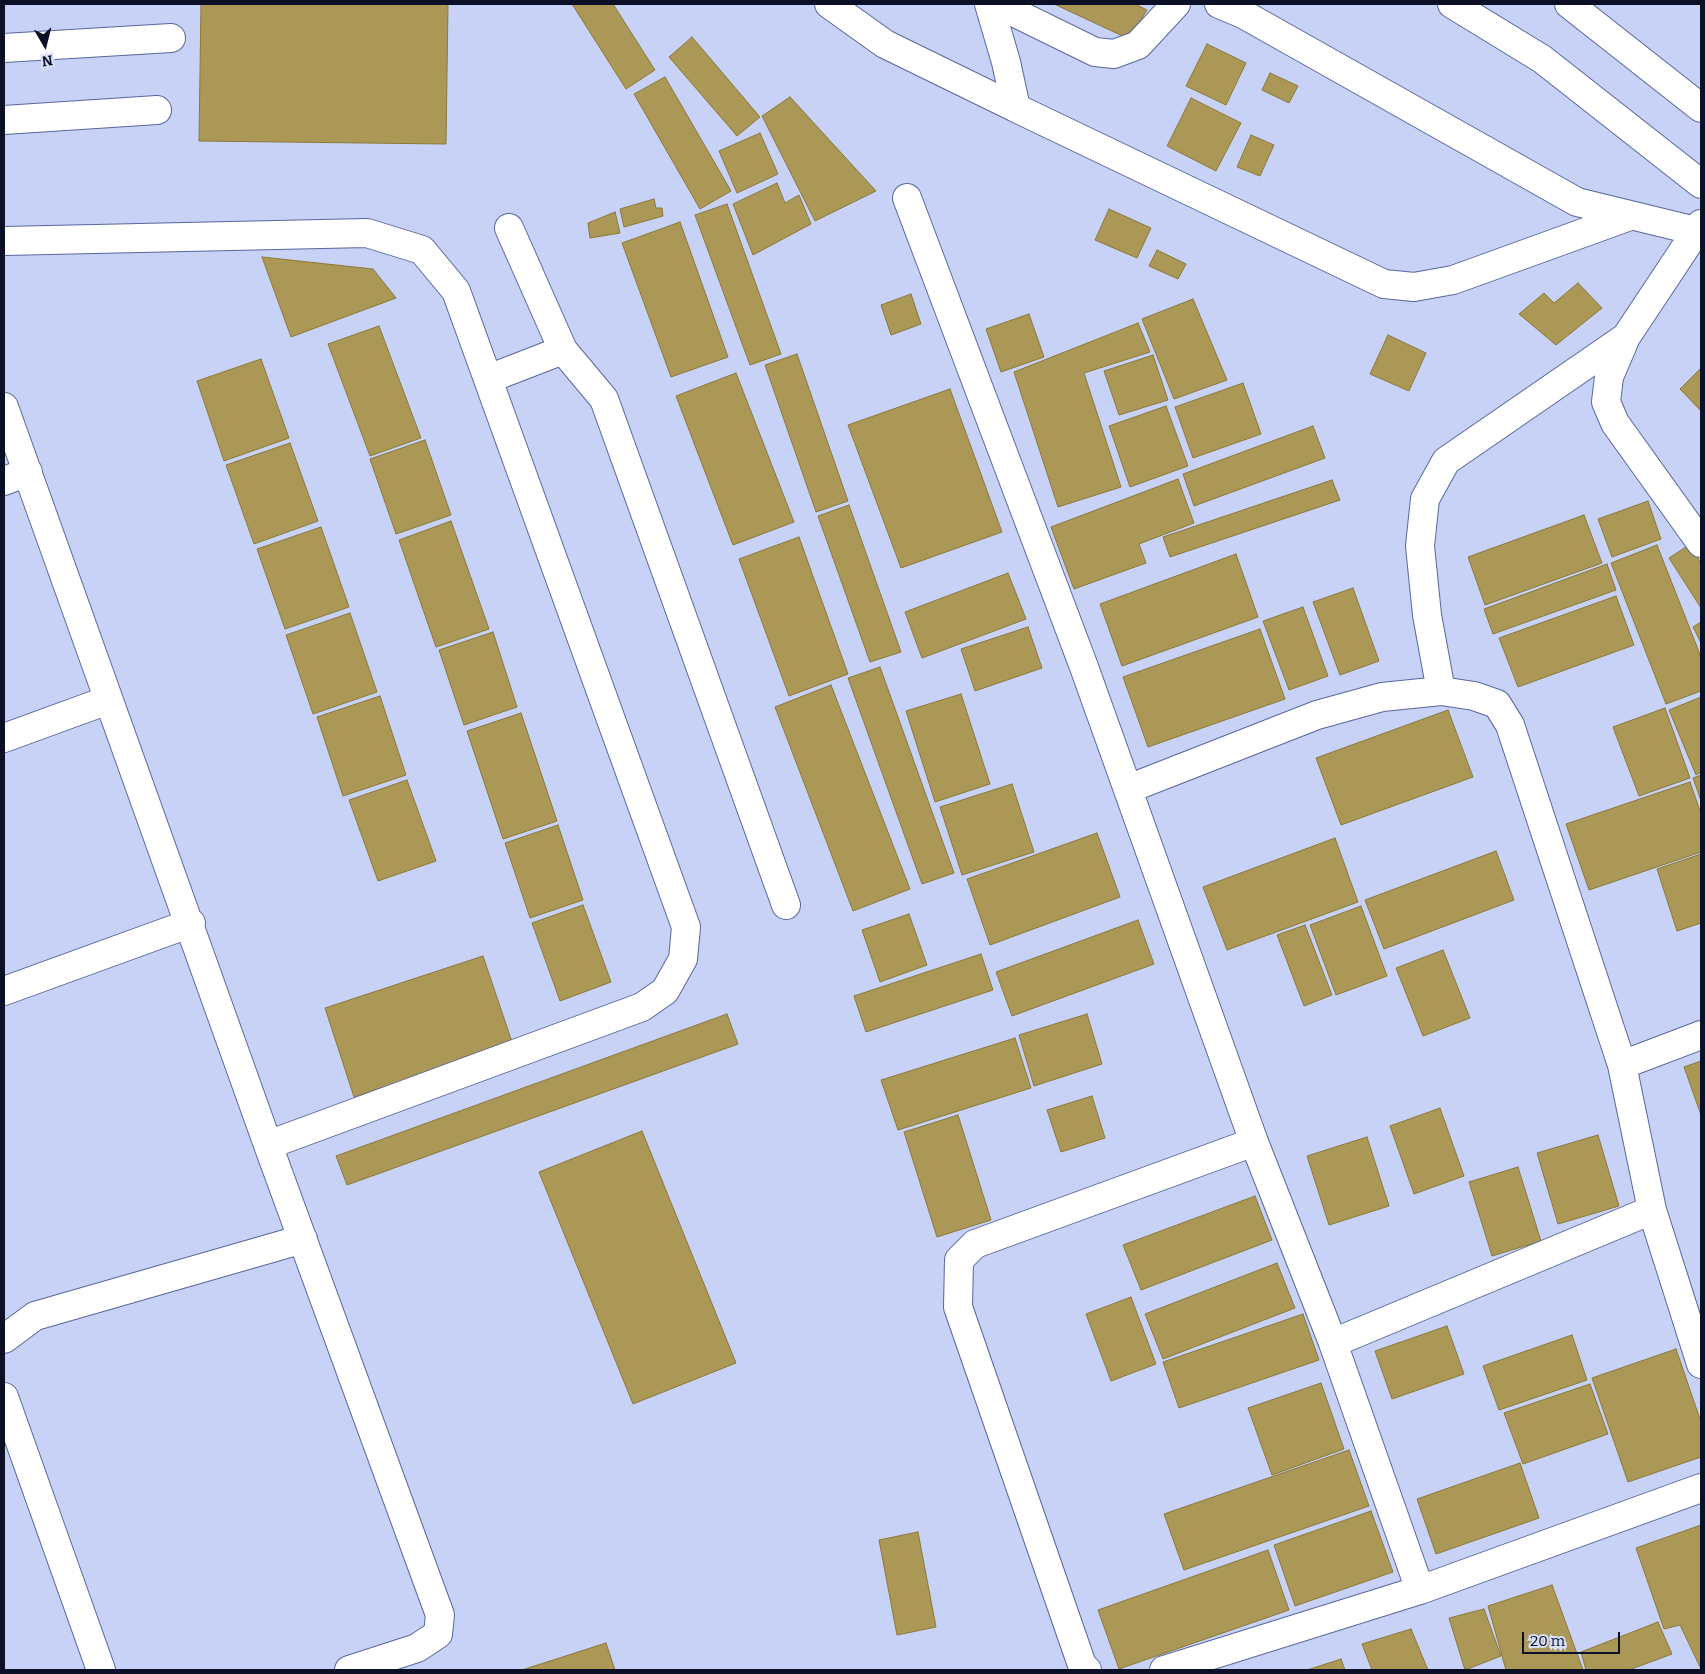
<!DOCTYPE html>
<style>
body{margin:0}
#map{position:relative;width:1705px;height:1674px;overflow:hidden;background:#c7d2f6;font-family:Bitter,serif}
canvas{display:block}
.frame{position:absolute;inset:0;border:5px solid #0c1026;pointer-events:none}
.north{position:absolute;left:20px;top:20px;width:50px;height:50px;-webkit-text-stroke:4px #d8dff8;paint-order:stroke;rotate:172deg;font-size:14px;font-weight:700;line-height:20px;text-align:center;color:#0c1026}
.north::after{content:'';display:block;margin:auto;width:18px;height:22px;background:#0c1026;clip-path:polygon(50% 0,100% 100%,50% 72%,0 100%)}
.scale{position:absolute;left:1522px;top:1632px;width:98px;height:22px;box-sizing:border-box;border:2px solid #0c1026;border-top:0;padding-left:6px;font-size:15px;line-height:18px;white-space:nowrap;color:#0c1026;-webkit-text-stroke:4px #d8dff8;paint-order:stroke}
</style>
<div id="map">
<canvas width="1705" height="1674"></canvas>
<div class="frame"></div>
<div class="north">N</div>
<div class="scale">20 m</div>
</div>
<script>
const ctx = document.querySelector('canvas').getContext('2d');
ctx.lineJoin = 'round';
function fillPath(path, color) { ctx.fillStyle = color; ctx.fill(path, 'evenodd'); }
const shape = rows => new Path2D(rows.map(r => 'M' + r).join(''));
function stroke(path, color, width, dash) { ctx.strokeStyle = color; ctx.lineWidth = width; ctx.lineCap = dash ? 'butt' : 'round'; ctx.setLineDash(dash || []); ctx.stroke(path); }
const building = shape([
 [201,4,448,4,446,144,199,141,201,4],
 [572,4,613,4,655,70,626,89,572,4],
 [1054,4,1135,4,1147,10,1129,39,1054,4],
 [692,37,760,117,737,136,669,57,692,37],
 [1207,44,1246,63,1226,105,1186,86,1207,44],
 [1270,73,1298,86,1289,103,1262,90,1270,73],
 [665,77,731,191,700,209,634,94,665,77],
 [790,97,876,191,815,221,762,116,790,97],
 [1191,98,1241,123,1216,171,1167,146,1191,98],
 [760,133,778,174,737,193,719,151,760,133],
 [1251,135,1274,145,1260,176,1237,167,1251,135],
 [777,183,785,203,799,195,811,224,753,255,733,204,777,183],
 [654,199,656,208,662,208,663,216,624,227,620,209,654,199],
 [727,204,781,354,750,365,695,215,727,204],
 [1109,209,1151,228,1137,258,1095,240,1109,209],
 [615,212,620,233,590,238,588,223,615,212],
 [680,222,728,357,671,377,622,243,680,222],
 [1157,250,1186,264,1178,279,1149,266,1157,250],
 [262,257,373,269,396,298,291,337,262,257],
 [1578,283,1602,308,1556,345,1519,314,1544,293,1554,303,1578,283],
 [911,294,921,324,891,335,881,305,911,294],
 [1193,299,1227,380,1174,399,1142,319,1193,299],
 [1029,314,1044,357,1001,372,986,329,1029,314],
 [1138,323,1150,352,1084,373,1121,487,1058,507,1014,372,1138,323],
 [379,326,421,438,370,456,328,344,379,326],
 [1388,335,1426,353,1409,391,1370,374,1388,335],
 [797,354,848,501,816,512,765,365,797,354],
 [1153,355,1168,400,1119,415,1104,371,1153,355],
 [261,359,289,438,224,461,197,381,261,359],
 [1701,368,1701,411,1680,389,1701,368],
 [736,373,794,522,733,545,676,396,736,373],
 [1243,383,1261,434,1193,458,1175,407,1243,383],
 [950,389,1002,532,901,568,848,425,950,389],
 [1166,406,1188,466,1130,487,1109,426,1166,406],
 [1313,426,1325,458,1194,506,1183,474,1313,426],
 [425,440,451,515,396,534,370,459,425,440],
 [290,443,318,521,254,544,226,465,290,443],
 [1178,479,1194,523,1139,544,1146,563,1074,589,1051,527,1178,479],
 [1332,480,1340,500,1170,557,1163,537,1332,480],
 [1648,501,1661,539,1612,557,1598,519,1648,501],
 [849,505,901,652,870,662,818,516,849,505],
 [1584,515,1602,563,1485,605,1468,557,1584,515],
 [451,521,489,629,436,647,399,540,451,521],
 [321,527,349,607,285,629,257,549,321,527],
 [799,537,848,674,789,696,739,559,799,537],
 [1657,545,1701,657,1701,691,1666,704,1611,563,1657,545],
 [1689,545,1701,563,1701,608,1669,558,1689,545],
 [1236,554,1258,617,1122,666,1100,604,1236,554],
 [1607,564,1616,590,1493,634,1484,609,1607,564],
 [1008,573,1026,619,922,658,905,612,1008,573],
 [1353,588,1379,661,1340,675,1313,602,1353,588],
 [1616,596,1634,645,1518,687,1499,638,1616,596],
 [1303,607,1328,676,1289,690,1263,621,1303,607],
 [350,613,377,692,313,714,286,635,350,613],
 [1701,622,1701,643,1693,627,1701,622],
 [1028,627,1042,668,975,691,961,649,1028,627],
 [1260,629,1285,699,1148,747,1123,677,1260,629],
 [493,632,517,707,464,725,439,650,493,632],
 [880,667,954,873,922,884,848,678,880,667],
 [831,685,910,889,853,911,775,707,831,685],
 [961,694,990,784,935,802,906,711,961,694],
 [380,696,406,775,343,796,317,717,380,696],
 [1701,697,1701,772,1696,775,1669,710,1701,697],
 [1665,708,1690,778,1639,796,1613,727,1665,708],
 [1448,710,1473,777,1341,825,1316,758,1448,710],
 [521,713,557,821,503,839,467,731,521,713],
 [1701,775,1701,801,1693,778,1701,775],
 [407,780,436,861,378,881,349,800,407,780],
 [1690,782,1701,814,1701,852,1589,890,1566,824,1690,782],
 [1012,784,1034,852,962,875,940,807,1012,784],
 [558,825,583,900,530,918,505,843,558,825],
 [1097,833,1120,897,990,945,967,879,1097,833],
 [1335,838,1358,902,1227,950,1203,887,1335,838],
 [1496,851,1514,900,1384,949,1365,900,1496,851],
 [1701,854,1701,923,1677,931,1657,869,1701,854],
 [583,905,611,982,560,1001,532,923,583,905],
 [1361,906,1387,976,1336,995,1310,925,1361,906],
 [909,914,927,965,880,982,862,930,909,914],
 [1138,920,1154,964,1012,1016,996,972,1138,920],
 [1305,925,1332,995,1304,1006,1277,935,1305,925],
 [1443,950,1470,1018,1423,1036,1396,968,1443,950],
 [981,954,993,990,866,1032,854,996,981,954],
 [483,956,513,1045,354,1097,325,1008,483,956],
 [727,1014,738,1044,347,1185,336,1156,727,1014],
 [1087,1014,1102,1064,1034,1086,1019,1035,1087,1014],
 [1015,1038,1031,1088,898,1130,881,1080,1015,1038],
 [1701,1061,1701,1115,1684,1067,1701,1061],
 [1092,1096,1105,1138,1061,1152,1047,1110,1092,1096],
 [1440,1108,1464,1176,1414,1194,1390,1126,1440,1108],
 [958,1115,991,1220,937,1237,904,1132,958,1115],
 [642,1131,736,1363,633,1404,539,1172,642,1131],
 [1598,1135,1619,1206,1558,1224,1537,1153,1598,1135],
 [1367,1137,1389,1206,1329,1225,1307,1156,1367,1137],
 [1518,1167,1541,1241,1492,1256,1469,1182,1518,1167],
 [1255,1196,1272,1240,1141,1290,1123,1245,1255,1196],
 [1277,1263,1295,1308,1163,1359,1145,1314,1277,1263],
 [1131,1297,1156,1364,1111,1381,1086,1314,1131,1297],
 [1303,1314,1319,1360,1179,1408,1163,1362,1303,1314],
 [1447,1326,1464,1374,1392,1399,1375,1351,1447,1326],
 [1572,1335,1587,1380,1499,1410,1483,1366,1572,1335],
 [1676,1349,1701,1422,1701,1457,1628,1482,1592,1378,1676,1349],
 [1321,1383,1344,1449,1272,1475,1248,1408,1321,1383],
 [1590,1384,1608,1434,1523,1464,1504,1413,1590,1384],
 [1349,1450,1369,1506,1184,1570,1164,1514,1349,1450],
 [1520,1463,1539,1518,1436,1554,1417,1499,1520,1463],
 [1371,1511,1393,1572,1295,1606,1274,1545,1371,1511],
 [1701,1525,1701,1669,1680,1625,1664,1629,1636,1548,1701,1525],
 [918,1532,936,1627,897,1635,879,1540,918,1532],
 [1268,1550,1289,1610,1119,1669,1098,1610,1268,1550],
 [1552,1585,1583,1670,1506,1670,1488,1606,1552,1585],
 [1484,1609,1501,1656,1465,1670,1449,1618,1484,1609],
 [1658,1622,1672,1654,1629,1670,1586,1670,1581,1652,1658,1622],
 [1411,1629,1428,1670,1372,1670,1362,1644,1411,1629],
 [606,1643,615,1670,522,1670,606,1643],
 [1341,1659,1345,1670,1307,1670,1341,1659]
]);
fillPath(building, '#ab9857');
stroke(building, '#8b7837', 1);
const minor = shape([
 [829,4,885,44,1016,108],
 [989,4,1006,62,1016,108,1384,284,1414,287,1453,280,1630,216],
 [997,4,1095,52,1114,54,1138,45,1176,4],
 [1219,4,1243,14,1577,202,1696,231],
 [4,48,171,38],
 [4,120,157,110],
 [907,198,1084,667,1254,1142,1333,1343,1420,1590],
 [1701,224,1626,337,1609,377,1606,402,1615,423,1701,543],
 [509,228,563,350,604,399,786,905],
 [4,241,367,233,422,250,456,291,686,927,683,959,665,991,642,1007,268,1145],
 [488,379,563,350],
 [4,407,268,1145,440,1615,438,1634,417,1648,349,1670],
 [4,481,28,472],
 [1441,691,1427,615,1420,546,1425,499,1446,461,1626,337],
 [4,738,108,700],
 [1128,789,1317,715,1382,697,1441,691,1474,696,1497,704,1510,725,1622,1065,1652,1210,1701,1364],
 [4,991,191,923],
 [1622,1065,1701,1035],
 [4,1339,35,1316,303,1239],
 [1333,1343,1652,1210],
 [4,1397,101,1670],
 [1087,1670,1082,1665,958,1307,959,1260,975,1244,1254,1142],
 [1164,1670,1420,1590,1701,1488]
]);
const major = shape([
 [1452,4,1542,59,1701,184],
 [1569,4,1701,108]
]);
stroke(minor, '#5a669d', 30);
stroke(major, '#5a669d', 30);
stroke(minor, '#fff', 28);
stroke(major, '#fff', 28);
</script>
